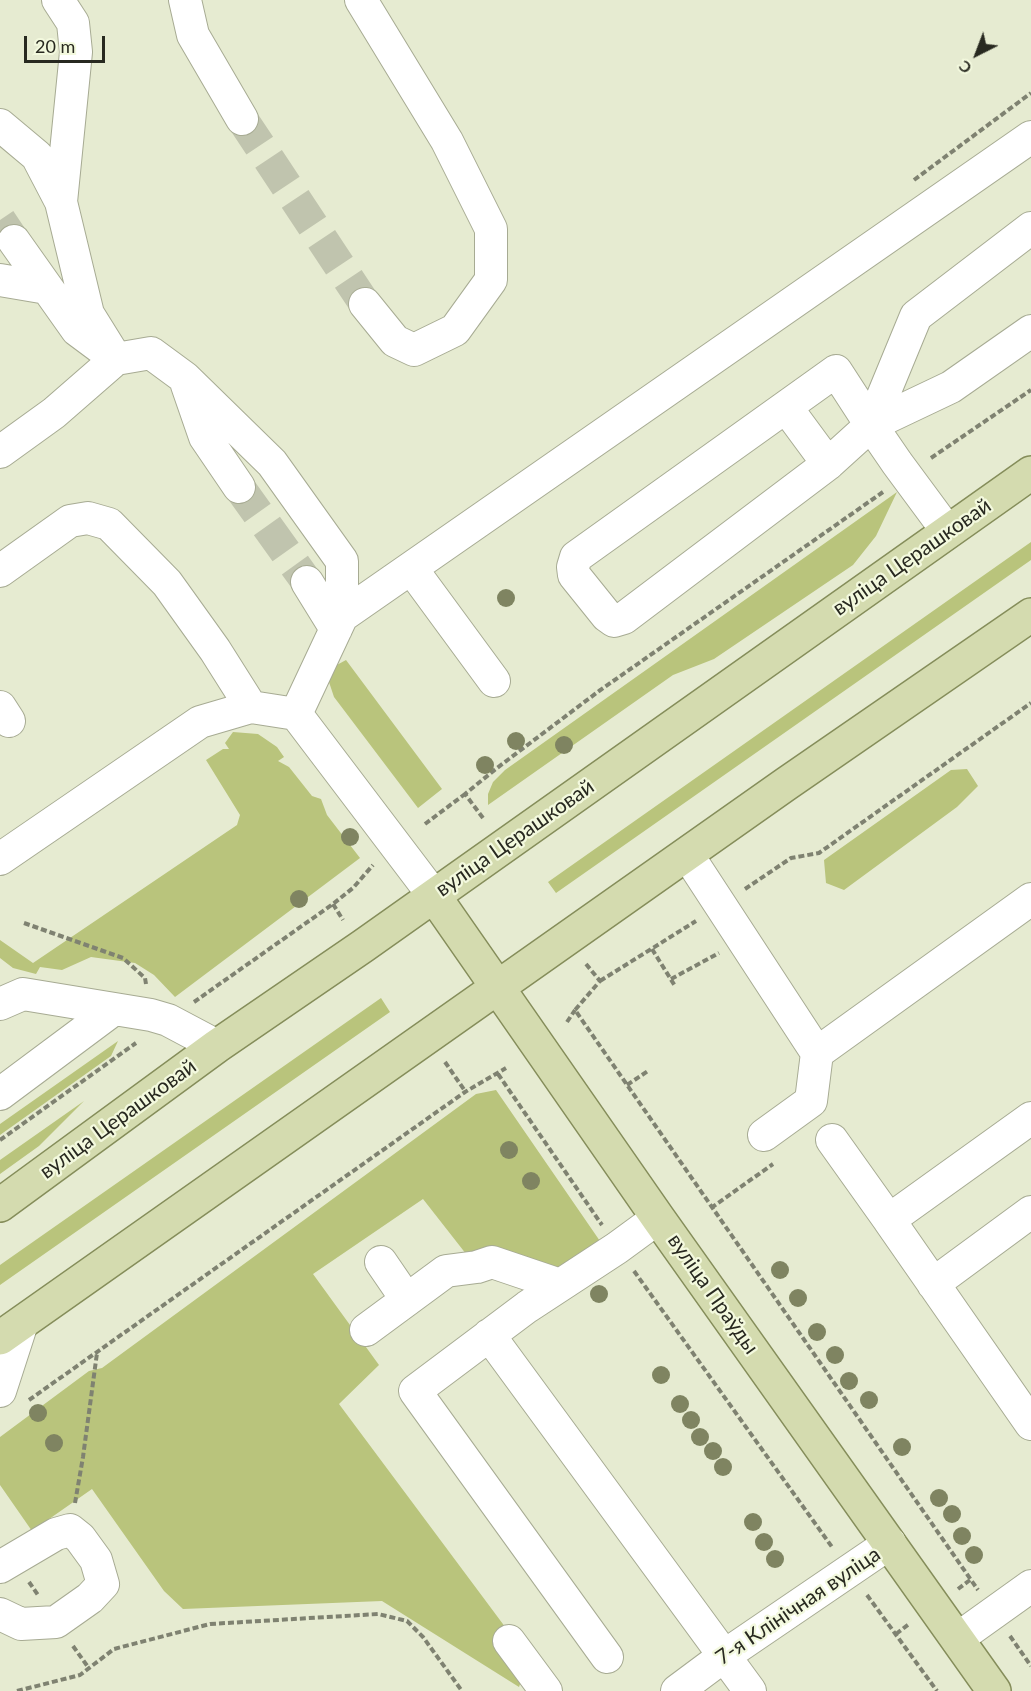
<!DOCTYPE html>
<meta charset="utf-8">
<style>
body{margin:0}
#map{position:relative;width:1031px;height:1691px;overflow:hidden;background:#e6ebd1;font-family:Lato,sans-serif}
canvas{display:block}
.north{position:absolute;left:947px;top:24px;width:60px;height:60px;-webkit-text-stroke:4px #f3f9de;paint-order:stroke;rotate:222deg;font-size:16px;font-weight:700;line-height:24px;text-align:center;color:#282920}
.north::after{content:'';display:block;margin:auto;width:21px;height:27px;background:#282920;clip-path:polygon(50% 0,100% 100%,50% 72%,0 100%)}
.scale{position:absolute;left:24px;top:36px;width:81px;height:27px;box-sizing:border-box;border:3px solid #282920;border-top:0;padding-left:8px;font-size:18px;line-height:21px;white-space:nowrap;color:#282920;-webkit-text-stroke:4px #f3f9de;paint-order:stroke}
</style>
<div id="map">
<canvas width="1031" height="1691"></canvas>
<div class="north">С</div>
<div class="scale">20 m</div>
</div>
<script>
const ctx = document.querySelector('canvas').getContext('2d');
ctx.lineJoin = 'round';
function fillPath(path, color) { ctx.fillStyle = color; ctx.fill(path, 'evenodd'); }
const shape = rows => new Path2D(rows.map(r => 'M' + r).join(''));
function stroke(path, color, width, dash) { ctx.strokeStyle = color; ctx.lineWidth = width; ctx.lineCap = dash ? 'butt' : 'round'; ctx.setLineDash(dash || []); ctx.stroke(path); }
function label(font, color, halo, rows, align = 'center') {
  ctx.font = font + ' Lato,sans-serif'; ctx.lineWidth = 4.5; ctx.setLineDash([]); ctx.textBaseline = 'middle'; ctx.strokeStyle = halo; ctx.fillStyle = color; for (const [text, x, y, turn = 0] of rows) {
    ctx.save(); ctx.translate(x, y); ctx.rotate((+turn || 0) * Math.PI / 180); ctx.textAlign = isNaN(turn) ? turn : align; if (halo) ctx.strokeText(text, 0, 0); ctx.fillText(text, 0, 0); ctx.restore();
  }
}
fillPath(shape([
 [897,492,876,536,853,565,714,659,673,675,488,805,488,794,493,782,505,770],
 [1031,542,1031,560,556,893,548,882],
 [346,660,442,789,418,808,334,697,329,682,335,666],
 [233,732,258,734,277,747,284,757,278,761,289,767,312,796,321,799,327,815,360,858,175,997,154,975,135,963,91,957,62,970,40,967,36,974,13,968,0,958,0,940,33,963,237,825,240,815,206,760,223,749,229,749,225,743],
 [967,769,978,786,957,807,844,890,826,883,824,860,951,770],
 [381,998,390,1012,0,1285,0,1265],
 [118,1041,111,1056,0,1135,0,1124],
 [496,1090,602,1244,555,1276,470,1259,423,1199,313,1274,379,1365,339,1404,529,1659,519,1687,382,1601,183,1609,164,1591,92,1489,32,1531,0,1485,0,1437,89,1371,102,1368,476,1094],
 [84,1101,39,1146,0,1174,0,1160]
]), '#b9c47c');
stroke(shape([
 [242,119,365,304],
 [0,220,14,241],
 [239,487,307,582]
]), '#c0c4ae', 32, [32, 16]);
const minor = shape([
 [58,0,73,23,76,52,61,202],
 [185,0,193,35,242,119],
 [361,0,447,141,491,229,491,280,455,330,414,350,395,341,365,304],
 [0,125,37,156,61,202,88,314,116,359,54,413,0,452],
 [14,241,77,330,116,359,151,353,185,378,272,463,342,561,342,616,296,714],
 [0,280,47,288],
 [187,385,205,437,239,487],
 [786,407,828,464],
 [871,425,916,316,1031,228],
 [948,532,897,463,871,425,836,371,576,557,573,567,574,575,607,616,614,621,624,618,828,464,871,425,951,387,1031,331],
 [411,568,494,681],
 [0,571,70,521,88,518,109,524,167,583,215,650,251,707],
 [307,582,336,629],
 [342,616,1031,137],
 [0,707,9,721],
 [687,854,817,1053,811,1101,764,1135],
 [0,859,200,722,251,707,296,714,434,896],
 [0,1004,23,994,151,1015,168,1020,217,1046],
 [817,1053,1031,899],
 [0,1094,114,1009],
 [1031,1118,889,1220,1031,1424],
 [832,1140,889,1220],
 [381,1262,407,1300],
 [933,1284,1031,1212],
 [366,1330,446,1271,477,1267,492,1262,560,1285],
 [489,1335,750,1691],
 [0,1391,22,1323],
 [0,1567,56,1534,70,1530,80,1538,96,1560,103,1584,90,1598,56,1622,21,1624,0,1614],
 [957,1639,1031,1586],
 [509,1641,546,1691],
 [607,1657,415,1391,527,1307,617,1248,658,1218],
 [677,1691,724,1656,890,1543]
]);
const major = shape([
 [434,896,658,1218,994,1691],
 [0,1205,217,1046,363,946,1031,473],
 [0,1338,786,784,1031,615]
]);
stroke(minor, '#a7ab93', 34);
stroke(major, '#858d5a', 36);
stroke(shape([
 [914,180,1031,93],
 [931,458,1031,390],
 [483,818,465,794,497,768,599,691,883,492],
 [425,824,465,794],
 [745,889,791,858,819,853,1031,703],
 [333,904,343,920],
 [24,923,123,958,145,978,146,984],
 [652,949,675,986],
 [586,964,600,981,575,1010,978,1590],
 [671,979,719,953],
 [600,981,696,921],
 [194,1002,333,904,353,888,373,865],
 [567,1022,575,1010],
 [445,1062,465,1091],
 [498,1074,602,1225],
 [627,1085,648,1071],
 [0,1140,136,1043],
 [711,1208,773,1164],
 [634,1271,832,1547],
 [29,1400,465,1092,506,1068],
 [75,1503,83,1457,97,1353],
 [29,1582,38,1595],
 [958,1589,970,1580],
 [867,1595,937,1691],
 [896,1634,909,1624],
 [1010,1636,1031,1666],
 [73,1646,88,1667],
 [17,1691,80,1675,114,1649,210,1624,378,1614,407,1621,423,1637,462,1691]
]), '#7f8271', 4, [6, 3]);
stroke(minor, '#fff', 32);
stroke(major, '#d4dbaf', 33);
ctx.fillStyle = '#7f8461';
for (const [x, y] of [
 [506,598],
 [516,741],
 [564,745],
 [485,765],
 [350,837],
 [299,899],
 [509,1150],
 [531,1181],
 [780,1270],
 [599,1294],
 [798,1298],
 [817,1332],
 [835,1355],
 [661,1375],
 [849,1381],
 [869,1400],
 [680,1404],
 [38,1413],
 [691,1420],
 [700,1437],
 [54,1443],
 [902,1447],
 [713,1451],
 [723,1467],
 [939,1498],
 [952,1514],
 [753,1522],
 [962,1536],
 [764,1542],
 [974,1555],
 [775,1559]
]) { ctx.beginPath(); ctx.arc(x, y, 9, 0, 2 * Math.PI); ctx.fill(); }
label('21px', '#282920', '#f3f9de', [
 ["вуліца Церашковай",912,557,-35],
 ["вуліца Церашковай",515,838,-35],
 ["вуліца Церашковай",118,1119,-36],
 ["вуліца Праўды",713,1294,55],
 ["7-я Клінічная вуліца",798,1606,-34]
]);
</script>
